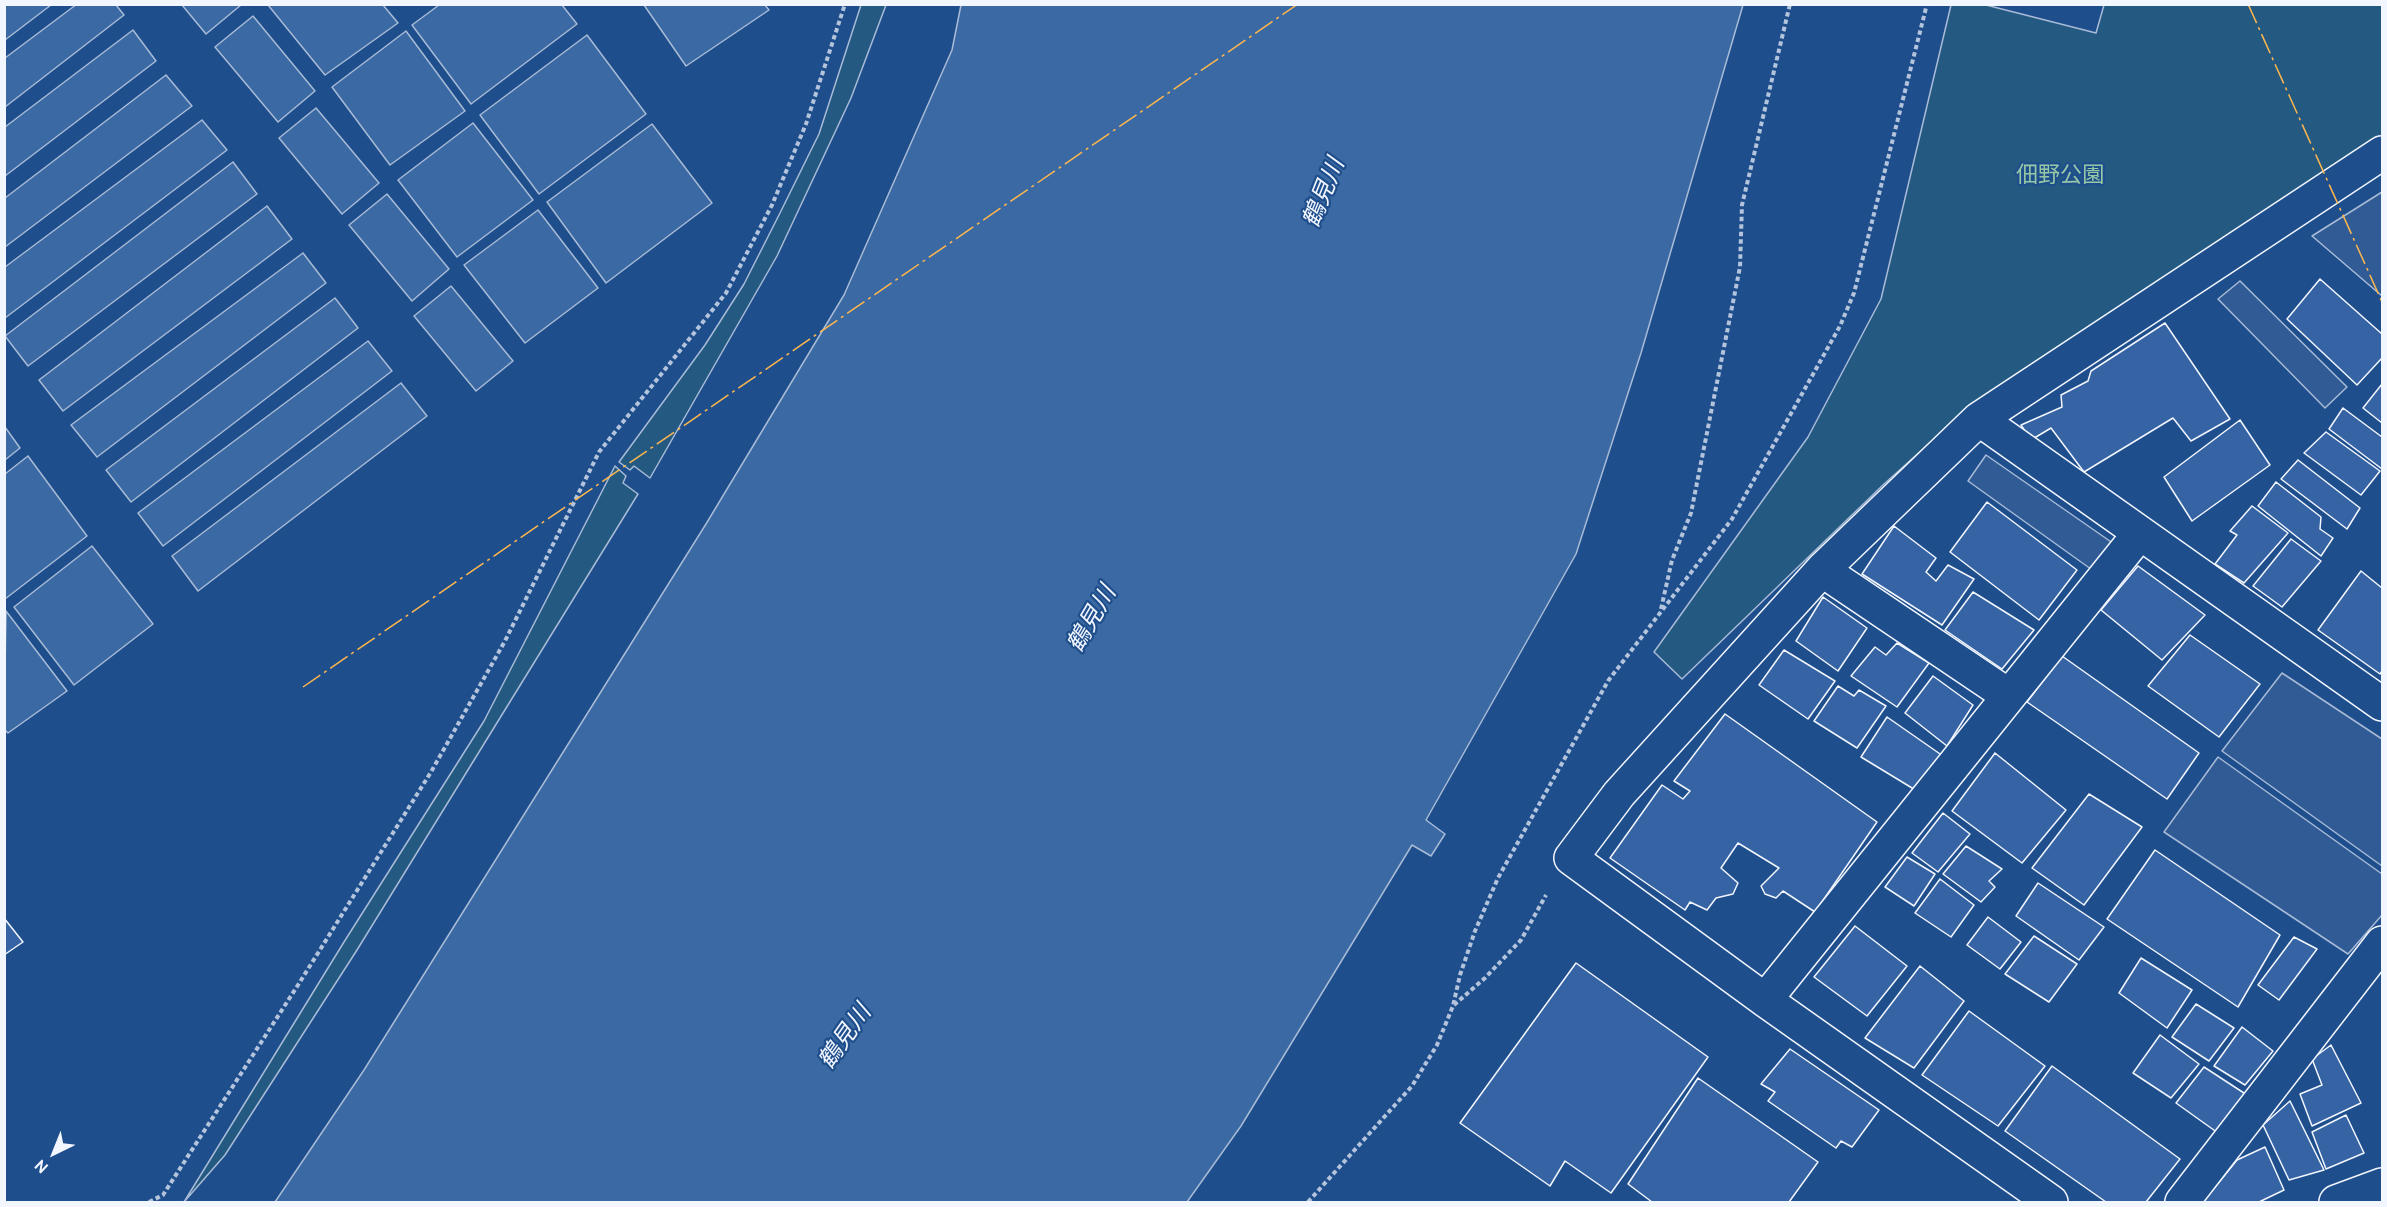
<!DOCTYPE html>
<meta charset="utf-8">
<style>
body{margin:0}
#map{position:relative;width:2387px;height:1207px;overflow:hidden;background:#1f4e8c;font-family:Cabin,sans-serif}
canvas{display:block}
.frame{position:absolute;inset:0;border:6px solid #f2f6ff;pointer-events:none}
.north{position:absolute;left:24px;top:1123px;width:60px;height:60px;-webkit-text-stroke:4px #1f4e8c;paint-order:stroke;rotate:223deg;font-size:16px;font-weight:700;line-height:24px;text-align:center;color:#f2f6ff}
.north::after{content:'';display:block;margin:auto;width:21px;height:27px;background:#f2f6ff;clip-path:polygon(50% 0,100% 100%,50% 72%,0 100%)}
</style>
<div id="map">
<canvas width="2387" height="1207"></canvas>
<div class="frame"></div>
<div class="north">N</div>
</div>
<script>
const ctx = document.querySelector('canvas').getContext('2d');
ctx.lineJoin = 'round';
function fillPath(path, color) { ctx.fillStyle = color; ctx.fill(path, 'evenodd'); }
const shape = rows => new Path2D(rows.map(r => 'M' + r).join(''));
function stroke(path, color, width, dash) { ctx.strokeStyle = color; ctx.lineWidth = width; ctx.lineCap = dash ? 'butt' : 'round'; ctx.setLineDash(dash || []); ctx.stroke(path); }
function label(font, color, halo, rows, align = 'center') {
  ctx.font = font + ' Cabin,"Noto Sans JP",sans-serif'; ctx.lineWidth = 4.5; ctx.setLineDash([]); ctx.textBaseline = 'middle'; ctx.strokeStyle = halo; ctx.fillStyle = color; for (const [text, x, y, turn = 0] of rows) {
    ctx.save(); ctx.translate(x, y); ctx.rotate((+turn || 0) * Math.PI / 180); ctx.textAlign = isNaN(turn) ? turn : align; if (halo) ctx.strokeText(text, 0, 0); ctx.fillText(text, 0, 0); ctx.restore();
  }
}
const green = shape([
 [861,5,886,5,851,98,777,256,650,478,634,466,630,470,619,462,705,345,744,284,780,213,819,134,861,5],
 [1951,5,1986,5,2096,33,2104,5,2382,5,2382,143,1970,407,1884,484,1682,679,1654,652,1808,437,1881,299,1951,5],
 [615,466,626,476,623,483,638,494,357,950,225,1155,184,1202,344,942,484,721,615,466]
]);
fillPath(green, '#245a82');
stroke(green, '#a8bbd7', 1.5);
const parking = shape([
 [2382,192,2382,296,2312,236,2382,192],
 [2240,281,2347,387,2325,408,2218,299,2240,281],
 [1986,455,2117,546,2095,572,1968,481,1986,455],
 [2282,673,2382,739,2382,866,2222,751,2282,673],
 [2218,757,2382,874,2382,915,2348,954,2164,832,2218,757]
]);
fillPath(parking, '#305b95');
stroke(parking, '#a8bbd7', 1.5);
const water = shape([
 [5,4,51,4,51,5,5,40,5,4],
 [77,4,116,5,124,15,5,107,5,58,77,4],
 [182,5,241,5,206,34,182,5],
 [268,5,383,5,398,23,325,75,268,5],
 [439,5,562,5,577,24,471,104,412,25,439,5],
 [765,5,769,10,686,66,644,5,765,5],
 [961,5,1743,5,1641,353,1576,554,1426,820,1445,834,1431,856,1412,845,1241,1126,1187,1202,275,1202,364,1070,706,524,844,295,952,50,961,5],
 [253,16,315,91,278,122,215,47,253,16],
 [133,30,156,61,5,176,5,127,133,30],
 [406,31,465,111,390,165,332,87,406,31],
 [587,35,646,114,539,194,480,115,587,35],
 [166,75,192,106,5,247,5,198,166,75],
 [316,108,379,183,342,214,279,138,316,108],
 [202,120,227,150,5,318,5,267,202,120],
 [473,123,533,200,457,257,398,180,473,123],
 [652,124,712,203,606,283,547,202,652,124],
 [233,162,257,194,28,366,5,336,233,162],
 [387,194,449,269,412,301,349,225,387,194],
 [267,206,292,239,63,411,39,380,267,206],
 [538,210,598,288,525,343,464,265,538,210],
 [303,253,326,283,97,457,71,425,303,253],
 [451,286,513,361,476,391,414,316,451,286],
 [335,298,358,328,131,502,106,470,335,298],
 [368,341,392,371,163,546,138,513,368,341],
 [401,383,427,416,198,591,172,556,401,383],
 [5,427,20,448,5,460,4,460,5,427],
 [28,456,87,536,5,599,5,474,28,456],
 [92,546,153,624,74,685,14,607,92,546],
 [6,611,67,691,8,733,4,729,6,611]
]);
fillPath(water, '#3b69a3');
stroke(water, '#a8bbd7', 1.5);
const building = shape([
 [2320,279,2382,334,2382,358,2357,385,2287,319,2320,279],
 [2165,323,2230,419,2191,441,2173,418,2084,472,2051,428,2031,440,2021,425,2062,407,2061,395,2088,381,2091,371,2165,323],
 [2382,384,2382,423,2363,408,2382,384],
 [2343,408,2382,437,2382,469,2329,429,2343,408],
 [2240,420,2270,465,2192,521,2164,477,2240,420],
 [2326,432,2380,471,2361,495,2304,453,2326,432],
 [2298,460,2360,508,2347,529,2281,479,2298,460],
 [2276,482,2321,517,2320,529,2333,538,2321,556,2258,506,2276,482],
 [1987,502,2077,570,2039,620,1950,552,1987,502],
 [2252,506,2288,533,2244,583,2215,564,2237,535,2230,531,2252,506],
 [1894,526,1936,558,1926,572,1936,581,1948,565,1974,579,1942,625,1862,574,1894,526],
 [2291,539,2321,561,2282,607,2253,586,2291,539],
 [2138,566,2205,615,2162,660,2101,610,2138,566],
 [2361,571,2382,588,2382,671,2380,674,2318,630,2361,571],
 [1973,592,2034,630,2002,669,1945,630,1973,592],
 [1823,597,1867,628,1838,671,1796,641,1823,597],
 [2190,635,2260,684,2219,737,2148,686,2190,635],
 [1897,643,1929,663,1897,707,1851,676,1875,647,1886,655,1897,643],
 [1784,650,1835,681,1808,719,1759,685,1784,650],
 [2062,656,2199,753,2167,799,2027,702,2062,656],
 [1933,676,1973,705,1947,746,1905,713,1933,676],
 [1838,686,1854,696,1859,690,1886,706,1857,748,1814,721,1838,686],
 [1725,714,1877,822,1815,912,1783,891,1776,898,1765,894,1761,886,1779,868,1738,843,1721,868,1738,883,1733,894,1716,898,1707,910,1690,902,1685,910,1610,858,1662,785,1683,799,1690,791,1674,781,1725,714],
 [1887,717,1943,756,1917,791,1861,757,1887,717],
 [1995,753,2066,810,2022,863,1952,811,1995,753],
 [2089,794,2142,827,2084,905,2032,868,2089,794],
 [1943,813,1970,834,1938,872,1912,853,1943,813],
 [1966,846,2002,869,1989,881,1995,887,1981,902,1943,874,1966,846],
 [2155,850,2280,935,2238,1007,2107,919,2155,850],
 [1907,857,1935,874,1914,906,1885,887,1907,857],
 [1940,879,1974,905,1951,937,1915,913,1940,879],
 [2038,883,2104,927,2079,960,2016,916,2038,883],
 [1988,917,2021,942,2000,969,1967,945,1988,917],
 [4,918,23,942,4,955,4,918],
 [1855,926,1907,966,1867,1016,1814,977,1855,926],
 [2034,936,2077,964,2049,1002,2005,974,2034,936],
 [2294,937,2317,949,2279,1000,2258,985,2294,937],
 [2141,958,2192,990,2167,1028,2119,993,2141,958],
 [1576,963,1708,1057,1611,1193,1565,1161,1550,1186,1460,1123,1576,963],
 [1920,966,1964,1001,1914,1068,1865,1038,1920,966],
 [2196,1004,2234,1028,2209,1061,2172,1037,2196,1004],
 [1969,1011,2045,1066,1998,1126,1922,1075,1969,1011],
 [2242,1027,2273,1051,2245,1085,2214,1066,2242,1027],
 [2160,1035,2199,1064,2171,1098,2133,1073,2160,1035],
 [2331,1045,2361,1103,2312,1126,2300,1094,2322,1085,2312,1059,2331,1045],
 [1790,1049,1879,1110,1852,1147,1841,1141,1836,1148,1768,1101,1775,1092,1761,1084,1790,1049],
 [2052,1066,2180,1159,2146,1202,2106,1202,2005,1131,2052,1066],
 [2204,1067,2247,1095,2218,1133,2176,1103,2204,1067],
 [1698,1078,1818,1162,1789,1202,1652,1202,1628,1184,1698,1078],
 [2290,1101,2324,1170,2289,1180,2263,1125,2290,1101],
 [2346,1115,2364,1153,2326,1169,2312,1132,2346,1115],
 [2265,1147,2284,1190,2259,1202,2203,1202,2237,1160,2265,1147]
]);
fillPath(building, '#3563a3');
stroke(building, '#f2f6ff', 1.5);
const street = shape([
 [1979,419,2382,704],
 [1822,570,2009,696],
 [1765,1000,2140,533],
 [2051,1202,1765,1000,1571,858,1619,794,1822,570,1979,419,2382,153],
 [2182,1202,2382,943],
 [2336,1202,2382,1185]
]);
stroke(street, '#f2f6ff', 36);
stroke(shape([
 [1661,609,1672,560,1691,513,1740,267,1742,205,1790,4],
 [1454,1005,1485,978,1521,940,1546,895],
 [149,1202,163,1195,298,985,431,772,505,641,599,452,726,293,772,205,806,124,845,4],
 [1308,1202,1412,1086,1437,1045,1453,1006,1460,975,1475,931,1498,878,1608,681,1732,519,1840,326,1854,293,1927,4]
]), '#b3c4dc', 4, [4.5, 3]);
stroke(street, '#1f4e8c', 33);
stroke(shape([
 [2248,4,2382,302],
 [303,687,1298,4]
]), '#ffb74d', 1.5, [21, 4.5, 3, 4.5]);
label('22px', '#97c8a6', '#1f4e8c', [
 ["佃野公園",2060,176]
]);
label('italic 24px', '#f2f6ff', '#1f4e8c', [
 ["鶴見川",1324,193,-68],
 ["鶴見川",1092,619,-60],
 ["鶴見川",845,1037,-55]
]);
</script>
